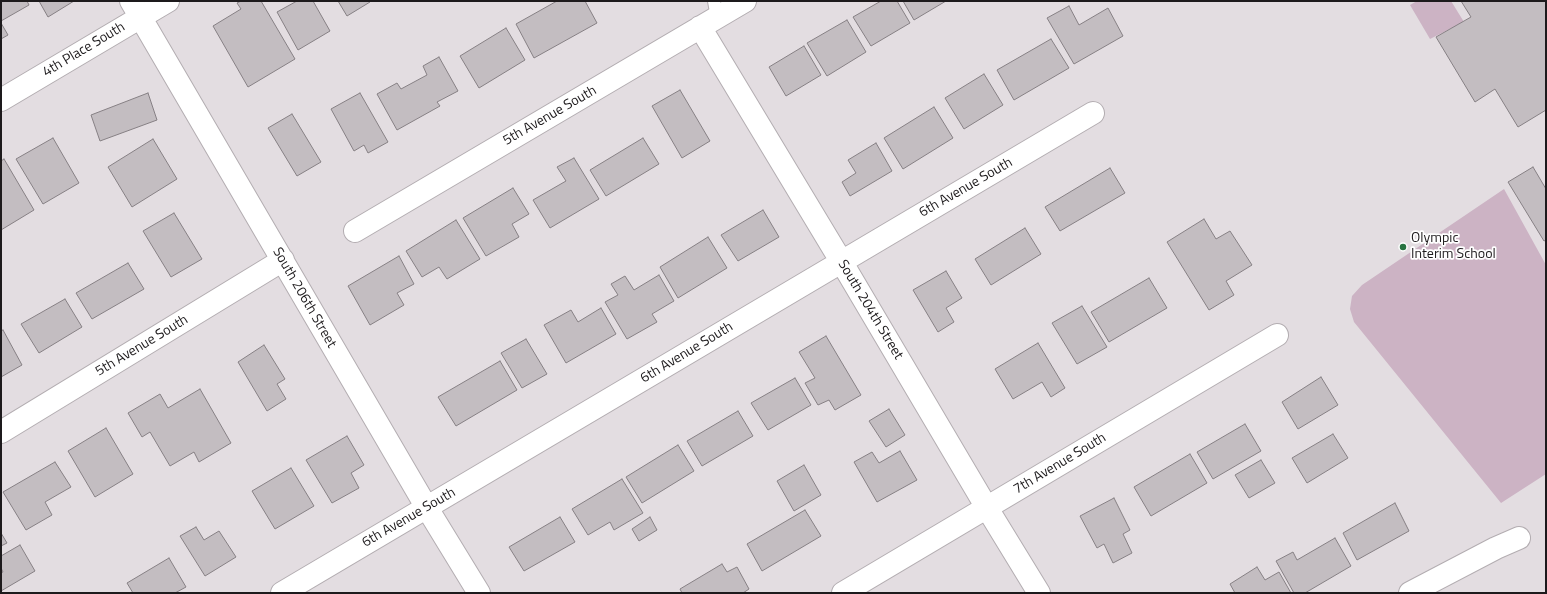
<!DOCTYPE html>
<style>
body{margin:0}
#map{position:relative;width:1547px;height:594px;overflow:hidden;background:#e3dde1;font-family:"Titillium Web",sans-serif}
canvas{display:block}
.frame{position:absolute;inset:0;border:2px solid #1d1a1c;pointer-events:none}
</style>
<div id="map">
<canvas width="1547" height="594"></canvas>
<div class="frame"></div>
</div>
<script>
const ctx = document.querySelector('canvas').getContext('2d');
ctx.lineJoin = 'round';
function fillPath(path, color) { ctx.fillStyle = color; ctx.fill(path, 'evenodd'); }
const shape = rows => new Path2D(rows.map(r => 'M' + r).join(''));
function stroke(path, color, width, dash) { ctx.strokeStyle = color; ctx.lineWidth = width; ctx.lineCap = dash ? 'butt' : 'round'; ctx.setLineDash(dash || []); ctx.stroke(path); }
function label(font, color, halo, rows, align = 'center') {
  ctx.font = font + ' "Titillium Web",sans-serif'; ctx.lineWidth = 3.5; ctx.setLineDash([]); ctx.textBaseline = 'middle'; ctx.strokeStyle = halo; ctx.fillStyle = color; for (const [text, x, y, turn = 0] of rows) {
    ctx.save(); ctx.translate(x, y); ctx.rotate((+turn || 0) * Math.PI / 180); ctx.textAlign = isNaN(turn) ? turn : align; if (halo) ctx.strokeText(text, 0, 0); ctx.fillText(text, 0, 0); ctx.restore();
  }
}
fillPath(shape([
 [1417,1,1451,1,1464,22,1430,39,1410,5],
 [1504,189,1546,265,1546,474,1501,503,1354,322,1350,309,1352,296,1362,285]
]), '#ccb3c4');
const building = shape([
 [1,1,27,1,29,5,1,21,1,1],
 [39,1,74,1,48,17,39,1],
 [241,1,261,1,295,59,248,87,213,26,241,9,237,3,241,1],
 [297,1,313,1,330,31,298,50,277,12,297,1],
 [338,1,369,1,370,2,347,16,338,1],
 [557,1,585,1,597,23,534,58,516,24,557,1],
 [881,1,897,1,910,23,871,46,853,17,881,1],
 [903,1,946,1,914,20,903,1],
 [1461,1,1546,1,1546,110,1518,127,1495,89,1475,102,1436,37,1471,17,1461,1],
 [1069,6,1079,25,1108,8,1123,36,1074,64,1047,18,1069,6],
 [847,20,866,52,827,76,807,43,847,20],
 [1,23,8,35,1,39,1,23],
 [506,28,525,60,479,88,460,56,506,28],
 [1051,39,1069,68,1014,100,997,70,1051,39],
 [804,46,821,75,786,96,769,67,804,46],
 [439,57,458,91,437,102,440,106,397,130,377,94,397,83,401,89,427,75,423,66,439,57],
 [984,74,1003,105,964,129,945,98,984,74],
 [680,90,710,141,682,158,652,106,680,90],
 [148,93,157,120,100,141,91,115,148,93],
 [360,93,388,142,368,153,364,145,354,151,331,109,360,93],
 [934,107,953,138,903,169,884,138,934,107],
 [292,114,321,162,297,176,268,128,292,114],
 [53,138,79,183,43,204,16,159,53,138],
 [643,138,659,164,606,196,590,170,643,138],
 [153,139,177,179,132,207,108,167,153,139],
 [876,143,892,171,850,196,842,182,856,173,848,160,876,143],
 [574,158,599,199,550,228,533,200,566,181,557,167,574,158],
 [4,159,34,210,1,230,1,161,4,159],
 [1533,167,1546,189,1546,240,1544,241,1508,182,1533,167],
 [1110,168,1125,193,1060,231,1045,207,1110,168],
 [513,188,529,214,512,224,519,237,486,256,463,218,513,188],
 [763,210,779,237,738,261,721,235,763,210],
 [174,213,202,259,171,277,143,231,174,213],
 [1204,219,1216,239,1230,231,1252,265,1226,281,1234,295,1209,310,1167,242,1204,219],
 [456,220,480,259,447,279,439,267,422,277,406,251,456,220],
 [1025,228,1041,254,991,285,975,259,1025,228],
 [708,237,727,268,678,298,660,267,708,237],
 [399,256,414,284,397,293,404,305,370,325,348,286,399,256],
 [128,263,144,289,92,319,76,293,128,263],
 [946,271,962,298,946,308,954,322,938,332,913,290,946,271],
 [659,275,674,301,652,314,657,322,627,339,605,302,618,295,611,284,625,276,634,290,659,275],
 [1149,278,1167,308,1109,342,1091,312,1149,278],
 [65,299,82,327,39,353,21,324,65,299],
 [1082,306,1107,347,1077,364,1052,323,1082,306],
 [601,308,616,334,566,363,544,325,571,310,578,322,601,308],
 [3,330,22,365,1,377,1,331,3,330],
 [826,336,861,395,835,410,829,400,818,405,805,383,815,378,799,352,826,336],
 [526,339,547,374,522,388,501,353,526,339],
 [1038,343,1065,388,1051,397,1042,382,1013,399,995,369,1038,343],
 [264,345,285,379,277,384,286,399,267,411,238,362,264,345],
 [500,361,517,390,456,426,438,397,500,361],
 [1321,377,1338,405,1298,429,1282,402,1321,377],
 [795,378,811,405,768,430,751,403,795,378],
 [200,389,231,443,199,462,194,452,170,466,150,432,142,437,128,413,160,394,168,408,200,389],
 [889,409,905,435,886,447,869,421,889,409],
 [738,411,753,436,702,466,687,441,738,411],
 [1245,424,1261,451,1213,479,1197,452,1245,424],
 [106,428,133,474,95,497,68,451,106,428],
 [1333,434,1348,458,1307,483,1292,458,1333,434],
 [347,436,364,465,351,473,359,488,332,503,306,460,347,436],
 [678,445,694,471,642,503,626,477,678,445],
 [900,451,917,480,877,502,854,462,872,452,879,463,900,451],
 [1190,454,1207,483,1151,516,1134,487,1190,454],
 [1261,460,1275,483,1249,498,1235,475,1261,460],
 [55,462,71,487,45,502,52,515,26,530,3,492,55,462],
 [804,465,821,495,794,511,777,481,804,465],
 [291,468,314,506,275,529,252,491,291,468],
 [622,479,643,513,614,530,610,522,588,535,572,509,622,479],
 [1114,498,1130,530,1123,534,1132,553,1113,563,1104,544,1097,548,1080,516,1114,498],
 [1395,503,1409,531,1357,560,1343,533,1395,503],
 [805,510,821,536,762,571,747,544,805,510],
 [560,517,575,542,524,571,509,547,560,517],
 [650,517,657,530,639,541,632,529,650,517],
 [196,527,204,540,219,531,236,557,205,576,180,536,196,527],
 [1,533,7,543,1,546,1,533],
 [1335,538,1351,566,1305,593,1294,593,1276,561,1293,552,1297,560,1335,538],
 [20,545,35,571,1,591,1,573,3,572,1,568,1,556,20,545],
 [169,558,186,587,175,593,133,593,127,583,169,558],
 [722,564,727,572,737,567,749,589,743,593,682,593,680,589,722,564],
 [1257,567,1265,580,1279,572,1291,593,1235,593,1230,584,1257,567]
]);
fillPath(building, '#c3bdc1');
stroke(building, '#868084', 1);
const service = shape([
 [714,1,717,18]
]);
const minor = shape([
 [131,1,427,508,479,593],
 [700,27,841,261,987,508,1039,593],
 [1,100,168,1],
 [355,231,745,1],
 [1,432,283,260],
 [282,593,1093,113],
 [843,593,1277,335],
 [1410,593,1496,548,1519,538]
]);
stroke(service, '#b3adb1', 14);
stroke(minor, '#b3adb1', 24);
stroke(service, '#fff', 12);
stroke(minor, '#fff', 22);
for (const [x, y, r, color] of [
 [1403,247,4,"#277341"]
]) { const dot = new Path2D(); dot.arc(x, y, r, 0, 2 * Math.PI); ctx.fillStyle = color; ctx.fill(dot); stroke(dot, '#fff', 1.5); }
label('14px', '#1d1a1c', '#fff', [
 ["4th Place South",84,50,-31],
 ["5th Avenue South",550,116,-30],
 ["6th Avenue South",966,188,-30],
 ["South 206th Street",304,298,60],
 ["South 204th Street",870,310,59],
 ["5th Avenue South",142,346,-31],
 ["6th Avenue South",687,353,-31],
 ["7th Avenue South",1060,464,-31],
 ["6th Avenue South",409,518,-30]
]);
label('14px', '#1d1a1c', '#fff', [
 ["Olympic",1411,239],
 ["Interim School",1411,255]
], 'left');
</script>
